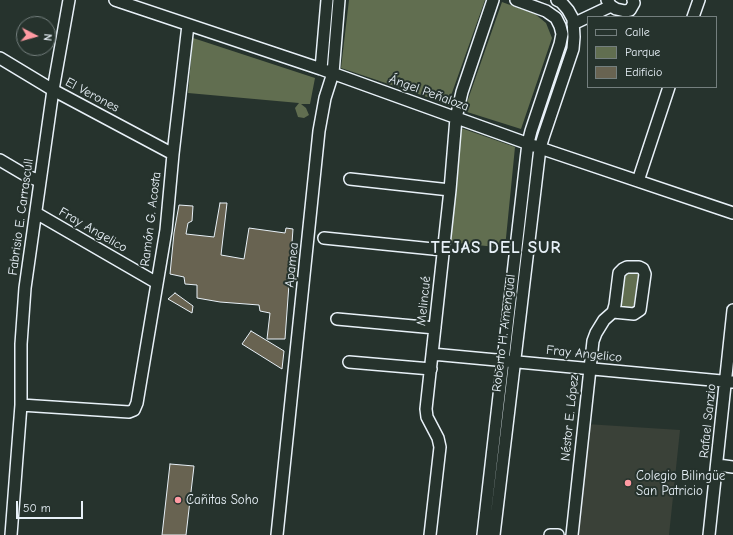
<!DOCTYPE html>
<meta charset="utf-8">
<style>
body{margin:0}
#map{position:relative;width:733px;height:535px;overflow:hidden;background:#26332d;font-family:"Comic Neue",sans-serif}
canvas{display:block}
.legend{position:absolute;left:587px;top:16px;width:130px;height:72px;box-sizing:border-box;background:#26332d;border:1px solid #747f7e;margin:0;padding:5px 7px;list-style:none;font-size:12px;color:#e8f1f8}
.legend li{display:flex;align-items:center;gap:8px;height:20px}
.legend b{width:20px;border:1px solid #747f7e}
.north{position:absolute;left:16px;top:16px;width:40px;height:40px;box-sizing:border-box;background:#26332d;border:1px solid #747f7e;border-radius:50%;rotate:96deg;font-size:11px;font-weight:700;line-height:16px;text-align:center;color:#e8f1f8}
.north::after{content:'';display:block;margin:auto;width:14px;height:18px;background:#ff9aa2;clip-path:polygon(50% 0,100% 100%,50% 72%,0 100%)}
.scale{position:absolute;left:16px;top:501px;width:67px;height:18px;box-sizing:border-box;border:2px solid #e8f1f8;border-top:0;padding-left:5px;font-size:12px;line-height:14px;white-space:nowrap;color:#e8f1f8;-webkit-text-stroke:3px #26332d;paint-order:stroke}
</style>
<div id="map">
<canvas width="733" height="535"></canvas>
<ul class="legend">
<li><b style="height:5px;background:#26332d"></b>Calle</li>
<li><b style="height:11px;background:#616e50"></b>Parque</li>
<li><b style="height:11px;background:#686351"></b>Edificio</li>
</ul>
<div class="north">N</div>
<div class="scale">50 m</div>
</div>
<script>
const ctx = document.querySelector('canvas').getContext('2d');
ctx.lineJoin = 'round';
function fillPath(path, color) { ctx.fillStyle = color; ctx.fill(path, 'evenodd'); }
const shape = rows => new Path2D(rows.map(r => 'M' + r).join(''));
function stroke(path, color, width, dash) { ctx.strokeStyle = color; ctx.lineWidth = width; ctx.lineCap = dash ? 'butt' : 'round'; ctx.setLineDash(dash || []); ctx.stroke(path); }
function label(font, color, halo, rows, align = 'center') {
  ctx.font = font + ' "Comic Neue",sans-serif'; ctx.lineWidth = 4; ctx.setLineDash([]); ctx.textBaseline = 'middle'; ctx.strokeStyle = halo; ctx.fillStyle = color; for (const [text, x, y, turn = 0] of rows) {
    ctx.save(); ctx.translate(x, y); ctx.rotate((+turn || 0) * Math.PI / 180); ctx.textAlign = isNaN(turn) ? turn : align; if (halo) ctx.strokeText(text, 0, 0); ctx.fillText(text, 0, 0); ctx.restore();
  }
}
fillPath(shape([
 [586,424,680,430,669,535,576,535]
]), '#3a4138');
fillPath(shape([
 [349,0,485,0,448,104,341,68],
 [502,2,535,14,546,23,552,38,521,129,464,111],
 [193,38,315,78,310,104,301,104,306,108,309,115,304,118,298,117,295,108,299,103,188,93],
 [461,128,515,147,505,248,449,242],
 [625,271,637,272,638,275,634,304,632,309,621,308,620,303,623,275]
]), '#616e50');
const building = shape([
 [220,203,227,203,221,255,244,259,249,228,285,233,286,228,293,229,285,339,267,339,270,313,260,311,259,305,220,302,197,298,197,285,185,284,184,277,170,274,174,233,179,205,193,206,192,221,188,223,186,234,214,237,220,203],
 [175,293,193,306,192,313,168,299,175,293],
 [251,331,284,351,282,369,242,344,251,331],
 [170,464,194,466,186,535,162,535,170,464]
]);
fillPath(building, '#686351');
stroke(building, '#e8f1f8', 1);
const minor = shape([
 [115,0,321,69,540,148,733,213],
 [607,0,611,6,616,9,625,11,630,10,634,3,633,0],
 [693,17,699,0],
 [573,24,611,6],
 [0,58,53,90,173,154],
 [321,69,327,0],
 [0,160,27,176,40,181],
 [350,179,450,190],
 [638,181,669,87],
 [36,213,157,283],
 [324,238,443,250],
 [337,319,435,328],
 [432,354,733,382],
 [349,362,431,369],
 [21,405,129,412,134,410,137,403,166,230,173,154,188,25],
 [718,465,733,467],
 [11,535,21,405,21,344,25,288,53,90,69,0],
 [277,535,319,131,325,98,333,73,339,0],
 [430,535,440,447,438,438,427,417,426,409,450,190,456,118,462,92,493,0],
 [483,535,528,143,531,131,560,44,562,34,560,26,556,18,546,11,516,0],
 [494,535,540,148,544,135,573,49,574,37,573,19,568,10,561,2,557,0],
 [550,535,558,535],
 [572,535,593,341,596,333,604,320,613,312,615,305,619,273,623,269,627,267,639,267,643,269,645,274,640,310,634,314,613,312],
 [709,535,733,310]
]);
stroke(minor, '#e8f1f8', 14);
stroke(minor, '#26332d', 11);
for (const [x, y, r, color] of [
 [628,483,4,"#ff9aa2"],
 [178,500,4,"#ff9aa2"]
]) { const dot = new Path2D(); dot.arc(x, y, r, 0, 2 * Math.PI); ctx.fillStyle = color; ctx.fill(dot); stroke(dot, '#26332d', 1.5); }
label('13px', '#e8f1f8', '#26332d', [
 ["Ángel Peñaloza",429,93,20],
 ["El Verones",92,95,28],
 ["Fabrisio E. Carrascull",21,217,-82],
 ["Ramón G. Acosta",151,219,-83],
 ["Fray Angelico",93,230,30],
 ["Apamea",292,265,-84],
 ["Melincué",424,301,-84],
 ["Roberto H. Amengual",504,333,-83],
 ["Fray Angelico",584,354,6],
 ["Néstor E. López",570,418,-84],
 ["Rafael Sanzio",708,421,-84]
]);
label('13px', '#e8f1f8', '#26332d', [
 ["Colegio Bilingüe",636,476],
 ["San Patricio",636,491],
 ["Cañitas Soho",186,500]
], 'left');
ctx.letterSpacing = '1px';
label('bold 17px', '#e8f1f8', '#26332d', [
 ["TEJAS DEL SUR",496,248]
]);
ctx.letterSpacing = '0px';
</script>
